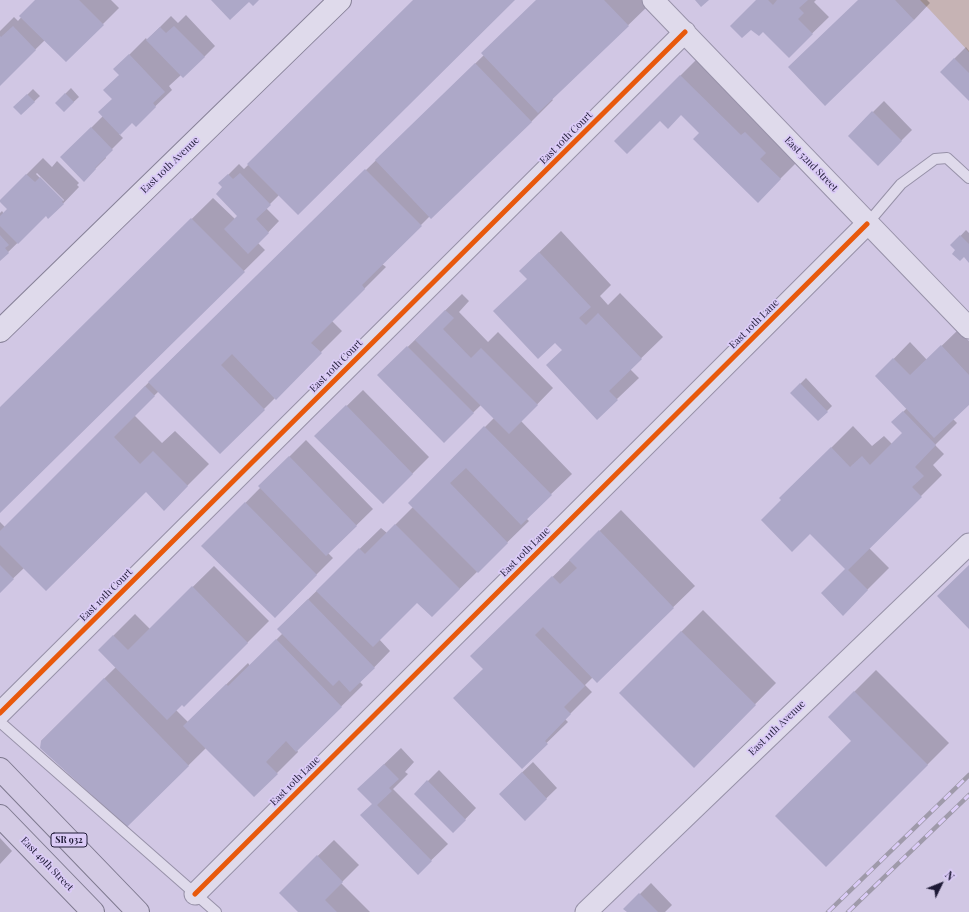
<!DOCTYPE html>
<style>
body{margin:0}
#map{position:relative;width:969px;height:912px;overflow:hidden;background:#d1c7e4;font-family:"Playfair Display",serif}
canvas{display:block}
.north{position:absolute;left:921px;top:864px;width:40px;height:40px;-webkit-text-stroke:3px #dbcbf7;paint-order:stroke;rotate:47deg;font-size:11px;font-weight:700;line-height:16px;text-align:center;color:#1e1a36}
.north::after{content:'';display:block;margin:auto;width:14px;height:18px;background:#1e1a36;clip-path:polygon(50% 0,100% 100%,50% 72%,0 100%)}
</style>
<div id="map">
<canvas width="969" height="912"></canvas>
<div class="north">N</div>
</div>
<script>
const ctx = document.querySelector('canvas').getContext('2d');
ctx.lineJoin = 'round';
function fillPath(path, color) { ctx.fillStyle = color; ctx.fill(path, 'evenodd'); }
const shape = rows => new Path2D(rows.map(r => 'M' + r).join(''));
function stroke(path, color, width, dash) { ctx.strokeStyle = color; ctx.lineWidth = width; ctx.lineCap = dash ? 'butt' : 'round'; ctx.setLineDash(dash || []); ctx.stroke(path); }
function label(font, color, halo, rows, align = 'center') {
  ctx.font = font + ' "Playfair Display",serif'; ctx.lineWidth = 3.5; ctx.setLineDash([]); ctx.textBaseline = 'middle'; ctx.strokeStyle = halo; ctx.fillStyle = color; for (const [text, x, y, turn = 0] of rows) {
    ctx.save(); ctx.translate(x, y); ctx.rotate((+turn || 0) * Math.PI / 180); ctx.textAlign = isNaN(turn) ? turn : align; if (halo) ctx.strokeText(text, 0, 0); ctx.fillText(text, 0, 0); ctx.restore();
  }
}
fillPath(shape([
 [920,0,969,0,969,52,929,9]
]), '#c6b3b4');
fillPath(shape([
 [36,0,111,0,119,8,103,24,45,40,0,84,0,31,14,17,18,21],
 [414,0,514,0,279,195,266,208,279,221,258,243,265,250,0,512,0,408,213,198,235,219,239,216,224,187,220,183,239,164,244,169,249,164],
 [537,0,646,0,650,4,552,99,553,100,532,121,432,217,430,216,382,264,386,267,332,321,342,331,220,453,159,391,134,415,162,443,175,431,209,464,164,509,146,491,24,568,0,591,0,522,5,527,171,360,484,55],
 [758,0,816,0,814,2,829,17,789,56],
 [859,0,927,0,930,3,914,20],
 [186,15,215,46,204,57,181,75,169,86,172,90,136,125,132,121,119,134,123,138,105,156,106,158,84,180,62,157,103,116,113,98,120,74,115,69,146,38,147,40,171,16,178,23],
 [966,47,969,51,969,99,941,72],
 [697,59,797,162,758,201,700,133,681,114,660,119,615,141],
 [71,88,79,97,64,111,56,103],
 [33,89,40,96,21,114,15,107],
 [884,101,912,130,878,164,849,136],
 [43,158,52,167,57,161,79,183,77,185,79,187,56,211,46,215,0,260,0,213,2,211,4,214,8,209,0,201],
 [37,173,64,200,63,201,36,174],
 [966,230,969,233,969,261,952,245],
 [561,231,611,285,600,296,608,305,620,293,663,337,630,369,639,378,597,418,528,279,520,271],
 [462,294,469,301,459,312,488,342,498,332,553,388,521,421,572,474,526,518,529,521,432,616,417,601,379,639,390,651,360,682,363,685,297,750,298,752,254,796,206,748,127,826,41,741,116,667,99,650,135,614,150,629,214,566,269,621,184,706,182,704,176,710,188,722,248,663,250,666,283,633,295,612,381,528,387,533,413,507,409,503,494,418,481,405,444,441,379,375],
 [958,330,969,341,969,404,953,419,957,423,935,445,944,454,933,465,942,475,869,548,889,568,843,614,846,569,781,498,853,426,872,446,884,436,892,444,904,433,893,422,907,408,877,376,910,342,927,360],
 [806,378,832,406,818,420,791,393],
 [363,390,429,457,383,503,316,436],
 [306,440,373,509,328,553,333,558,275,616,203,546,261,487,260,486],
 [621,510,695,586,597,681,593,677,585,685,592,692,565,719,568,722,522,767,484,669,493,635],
 [703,610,776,683,694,766,620,693],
 [876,670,949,743,826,866,852,741,829,717],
 [401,748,414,762,405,772,408,774,393,789,448,844,418,873,373,804,375,773],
 [533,762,557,788,525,819,511,783],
 [439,770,476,808,453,832,415,794],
 [0,838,12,851,0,864],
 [334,840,359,865,341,883,370,912,299,912,280,893],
 [651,883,672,905,665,912,628,912,625,909]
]), '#0003');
fillPath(shape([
 [35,0,79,0,104,25,66,62,19,16],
 [211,0,259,0,253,6,249,2,230,20],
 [413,0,515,0,298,215,247,164],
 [536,0,604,0,629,26,538,113,481,53],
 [695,0,709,0,701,7],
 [756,0,768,0,773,5,777,0,808,0,799,8,804,13,798,19,813,34,789,58,763,32,759,36,751,30,742,38,730,26],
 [858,0,895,0,914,20,825,106,788,67],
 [13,26,36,50,0,86,0,36,1,37],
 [174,26,205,57,183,78,146,40,160,27,166,33],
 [129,54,165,92,153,103,156,107,136,127,132,123,120,135,98,112,112,99,103,90,119,75,113,69],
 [954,58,969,73,969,101,940,72],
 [475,63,532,122,431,219,375,160],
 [680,75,741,135,745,132,766,153,760,159,781,179,758,203,693,139,699,133,681,115,668,129,660,121,627,154,614,141],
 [65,93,74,102,64,112,55,103],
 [27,94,35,102,21,115,13,107],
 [872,111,902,141,878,166,848,136],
 [91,127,113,150,95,168,96,169,84,182,60,157],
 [365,169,422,226,362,285,365,289,311,343,322,353,276,400,232,354,221,365,265,410,220,454,148,382],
 [240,173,271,205,256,219,269,233,248,254,224,229,237,216,216,194,222,187,218,183,228,174,233,179],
 [26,174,35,182,40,177,63,200,62,202,64,204,48,219,46,216,18,244,0,226,0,216,7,209,0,202,0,200],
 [191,218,245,272,0,513,0,407],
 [0,235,9,245,5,248,9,253,0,261],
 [960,235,969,244,969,263,964,257,960,261,952,254,955,250,950,245],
 [539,252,591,307,579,318,586,325,598,313,642,359,609,391,618,400,597,420,546,365,562,350,555,343,538,359,493,311,527,279,519,271],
 [445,310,454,318,443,329,471,358,481,348,538,405,509,434,415,340],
 [941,345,969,375,969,405,934,438,875,376,893,358,910,375],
 [407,346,474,413,444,443,377,375],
 [800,383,828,412,818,421,790,393],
 [145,386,155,396,114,437,140,464,153,451,188,486,164,511,146,492,46,591,0,545,0,531],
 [346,405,413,474,383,504,314,436],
 [903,411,936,445,915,467,924,476,912,487,922,497,848,570,868,590,843,616,821,593,845,569,810,534,792,552,761,520,781,500,779,498,831,447,850,467,862,456,870,465,902,433,891,422],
 [484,426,552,495,521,525,466,468,450,483,508,543,478,573,408,503],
 [289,456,357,526,326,556,258,486],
 [245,502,317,575,275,618,201,546],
 [395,524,460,589,432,617,417,603,373,647,316,591,359,548,365,554],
 [599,530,674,608,597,683,543,627,535,635,585,686,564,707,571,714,545,741,548,744,522,769,453,698,483,669,470,656,552,576,560,584,577,568,569,560],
 [0,565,14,579,0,593],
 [969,565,969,629,937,596],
 [192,586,248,643,184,707,182,705,167,720,98,650,113,635,128,650],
 [308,599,375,668,350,692,339,680,333,686,277,629],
 [681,631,756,705,694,768,619,693],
 [276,639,342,707,296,752,286,741,266,762,278,774,254,797,183,726,226,684,228,686],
 [104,678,189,766,127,827,40,748,41,741],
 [854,691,928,765,826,867,775,816,851,741,828,717],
 [384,764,399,779,389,788,392,791,377,805,432,861,418,875,360,815,372,804,357,789],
 [522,772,547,799,525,821,499,794],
 [427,780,466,820,453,833,414,794],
 [317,855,343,882,325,900,337,912,298,912,279,893],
 [639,893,658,912,627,912,623,909]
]), '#ada8c8');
const lane = shape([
 [867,224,901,184,935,159,947,158,969,178],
 [0,722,216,912]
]);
const street = shape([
 [653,0,969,328],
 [0,713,685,32],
 [195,894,867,224],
 [586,912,969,544]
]);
const secondary = shape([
 [0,331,340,0]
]);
const primary = shape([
 [0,769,138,912],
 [0,816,93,912]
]);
stroke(lane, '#9791a8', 12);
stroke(street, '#9791a8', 23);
stroke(secondary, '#878198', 24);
stroke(primary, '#7d788e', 24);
stroke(lane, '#dfdaeb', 10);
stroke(street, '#dfdaeb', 21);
stroke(secondary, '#dfdaeb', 22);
stroke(primary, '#d3cae4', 22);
const rail = shape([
 [828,912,969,775],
 [848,912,969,795]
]);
stroke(rail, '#9f9aaa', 4.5);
stroke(rail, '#dbcbf7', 3, [9]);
stroke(shape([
 [0,713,685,32],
 [195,894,867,224]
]), '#e8590c', 5);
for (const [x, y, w] of [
 [69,840,36]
]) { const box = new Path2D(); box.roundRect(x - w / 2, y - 7, w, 14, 3); ctx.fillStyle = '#dbcbf7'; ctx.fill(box); stroke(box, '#1e1a36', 1); }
label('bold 9px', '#1e1a36', null, [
 ["SR 932",69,840]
]);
label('10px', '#1e1a36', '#dbcbf7', [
 ["East 10th Court",566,138,-45],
 ["East 52nd Street",811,164,46],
 ["East 10th Avenue",170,165,-44],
 ["East 10th Lane",754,324,-45],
 ["East 10th Court",336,366,-45],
 ["East 10th Lane",525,552,-45],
 ["East 10th Court",106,595,-45],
 ["East 11th Avenue",777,728,-44],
 ["East 10th Lane",295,781,-45],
 ["East 49th Street",47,864,46]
]);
</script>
